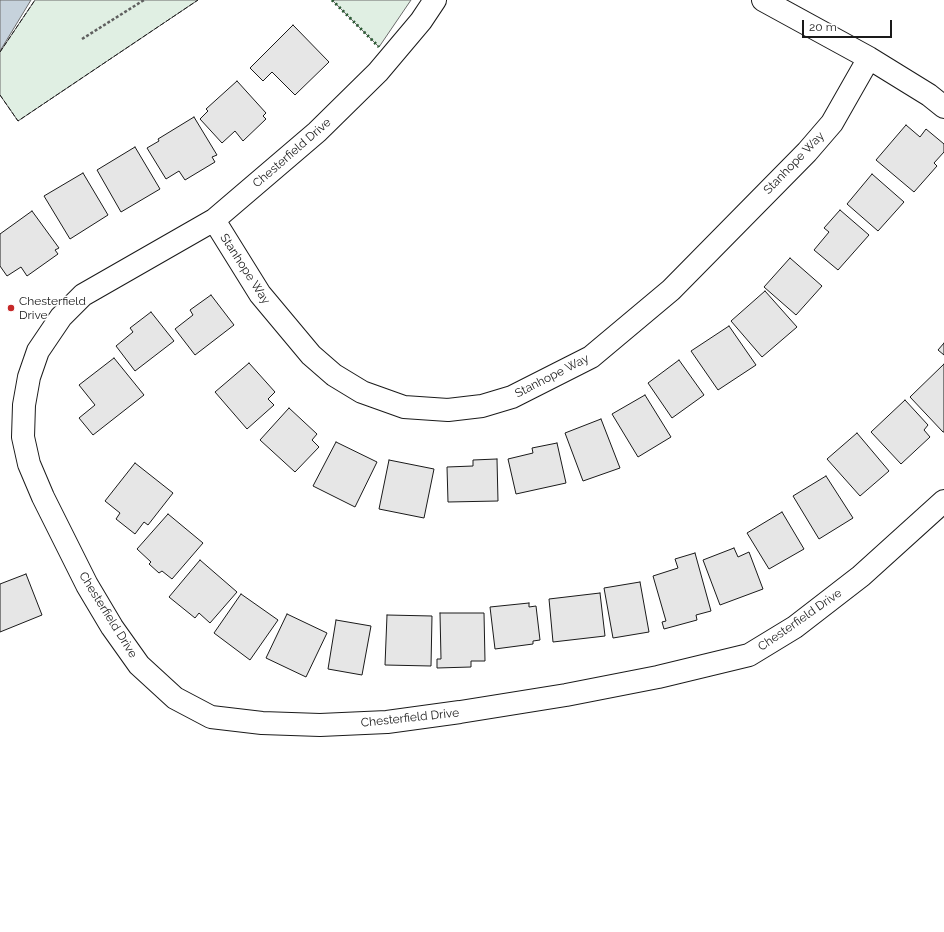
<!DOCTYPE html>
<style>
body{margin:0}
#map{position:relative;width:944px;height:932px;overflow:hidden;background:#fff;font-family:Raleway,sans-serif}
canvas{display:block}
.scale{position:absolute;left:802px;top:20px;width:90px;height:18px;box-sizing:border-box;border:2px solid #1a1a1a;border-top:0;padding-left:5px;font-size:12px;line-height:14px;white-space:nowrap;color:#1a1a1a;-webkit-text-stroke:3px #fff;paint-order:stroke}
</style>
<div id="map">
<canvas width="944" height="932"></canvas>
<div class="scale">20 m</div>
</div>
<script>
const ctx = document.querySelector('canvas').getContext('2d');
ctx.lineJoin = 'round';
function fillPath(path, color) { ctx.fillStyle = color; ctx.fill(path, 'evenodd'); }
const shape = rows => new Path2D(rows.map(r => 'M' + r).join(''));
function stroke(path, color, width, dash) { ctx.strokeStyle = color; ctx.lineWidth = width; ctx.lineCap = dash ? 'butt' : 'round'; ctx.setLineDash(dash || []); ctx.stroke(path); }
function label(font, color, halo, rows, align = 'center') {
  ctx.font = font + ' Raleway,sans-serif'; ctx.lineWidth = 3; ctx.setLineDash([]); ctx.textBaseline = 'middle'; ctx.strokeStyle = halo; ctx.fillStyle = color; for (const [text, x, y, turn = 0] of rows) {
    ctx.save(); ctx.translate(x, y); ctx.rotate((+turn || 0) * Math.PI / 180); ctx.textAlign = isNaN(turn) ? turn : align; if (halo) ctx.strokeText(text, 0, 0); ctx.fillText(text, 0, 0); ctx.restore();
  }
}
const green = shape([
 [35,0,198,0,18,121,0,95,0,52,35,0],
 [332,0,411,0,379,47,332,0]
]);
fillPath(green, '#e0efe3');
stroke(green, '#6a6a6a', 1);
const water = shape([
 [0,0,31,0,0,51,0,0]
]);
fillPath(water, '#c6d2dc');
stroke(water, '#6a6a6a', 1);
const building = shape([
 [293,25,329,62,295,95,272,72,263,81,250,68,293,25],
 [237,81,266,113,263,116,266,119,243,141,235,131,222,143,200,119,208,111,206,109,237,81],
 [194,117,217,155,212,157,215,162,185,180,179,171,166,179,147,148,159,141,158,139,194,117],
 [906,125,920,137,926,129,944,144,944,152,934,163,937,166,914,192,876,160,906,125],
 [135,147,160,189,121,212,97,170,135,147],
 [83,173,108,215,70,239,44,196,83,173],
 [872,174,904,202,878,231,847,204,872,174],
 [840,210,869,235,838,270,814,250,829,232,824,228,840,210],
 [32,211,59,248,55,250,58,254,27,276,21,267,7,276,0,266,0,234,32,211],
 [790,258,822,286,796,315,764,287,790,258],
 [765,291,797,327,762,357,731,321,765,291],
 [211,295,234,325,195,355,175,329,193,315,190,310,211,295],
 [151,312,174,341,135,371,116,346,133,332,130,328,151,312],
 [729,326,756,365,718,390,691,351,729,326],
 [944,343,944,355,938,350,944,343],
 [114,358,144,395,93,435,79,418,95,405,79,385,114,358],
 [679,360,704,395,672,418,648,383,679,360],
 [249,363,275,392,268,399,274,405,247,429,215,392,249,363],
 [944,364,944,432,943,432,910,397,944,364],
 [645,395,671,437,638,457,612,414,645,395],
 [905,400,928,425,924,430,930,437,901,464,871,432,905,400],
 [289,408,317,434,312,440,319,447,295,472,260,440,289,408],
 [601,419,620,468,583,481,565,433,601,419],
 [857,433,889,471,860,496,827,459,857,433],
 [336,442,377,462,355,507,313,486,336,442],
 [557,443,566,483,516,494,508,459,533,453,532,448,557,443],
 [497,459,498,501,448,502,447,467,473,466,473,460,497,459],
 [389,460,434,469,424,518,379,509,389,460],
 [135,463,173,493,148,525,144,522,135,534,116,519,120,513,105,501,135,463],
 [826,476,853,518,819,539,793,496,826,476],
 [782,512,804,549,769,569,747,533,782,512],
 [168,514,203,543,172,579,162,571,159,573,149,564,151,562,137,549,168,514],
 [734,548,738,557,749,552,763,589,720,605,703,560,734,548],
 [695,553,711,611,696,615,697,620,664,629,662,622,666,621,653,576,678,568,675,559,695,553],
 [200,560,237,592,210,623,199,613,195,618,169,597,200,560],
 [26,574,42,615,0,632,0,584,26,574],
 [640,582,649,632,613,638,604,588,640,582],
 [600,593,605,636,553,642,549,599,600,593],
 [241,594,278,620,250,660,214,633,241,594],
 [529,603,529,607,536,606,540,640,533,641,533,644,495,649,490,607,529,603],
 [440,613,484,613,485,661,471,661,471,667,437,668,437,659,441,659,440,613],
 [287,614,327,633,306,677,266,658,287,614],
 [387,615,432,616,431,666,385,665,387,615],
 [336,620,371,626,362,675,328,669,336,620]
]);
fillPath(building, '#e6e6e6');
stroke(building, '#1a1a1a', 1);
const minor = shape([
 [435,0,421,21,378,72,317,132,214,220,83,295,61,317,38,351,29,377,24,405,23,437,29,464,43,497,87,585,112,627,139,665,175,698,211,717,262,723,320,725,387,722,460,712,566,695,658,677,749,655,795,627,861,576,944,501],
 [763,0,869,58,929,95,944,107],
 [214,220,260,294,311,355,334,375,362,392,404,407,448,410,482,406,512,397,591,357,671,290,807,152,832,123,869,58]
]);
stroke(minor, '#1a1a1a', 24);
stroke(shape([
 [82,39,144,0]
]), '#5f5f5f', 2.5, [3, 2]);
stroke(minor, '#fff', 22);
stroke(shape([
 [332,0,379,47]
]), '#2b5a34', 3, [2, 3]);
stroke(shape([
 [0,52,35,0],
 [0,95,18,121,198,0]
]), '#1a1a1a', 1, [5, 2]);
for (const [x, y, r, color] of [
 [11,308,4,"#c62828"]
]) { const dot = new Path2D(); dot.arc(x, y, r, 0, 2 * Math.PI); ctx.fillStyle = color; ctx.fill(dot); stroke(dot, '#fff', 1.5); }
label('12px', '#1a1a1a', '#fff', [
 ["Chesterfield Drive",292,153,-41],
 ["Stanhope Way",794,163,-46],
 ["Stanhope Way",245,269,57],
 ["Stanhope Way",552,376,-27],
 ["Chesterfield Drive",108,615,58],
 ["Chesterfield Drive",800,620,-35],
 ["Chesterfield Drive",410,718,-6]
]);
label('12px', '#1a1a1a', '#fff', [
 ["Chesterfield",19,301],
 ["Drive",19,315]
], 'left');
</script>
